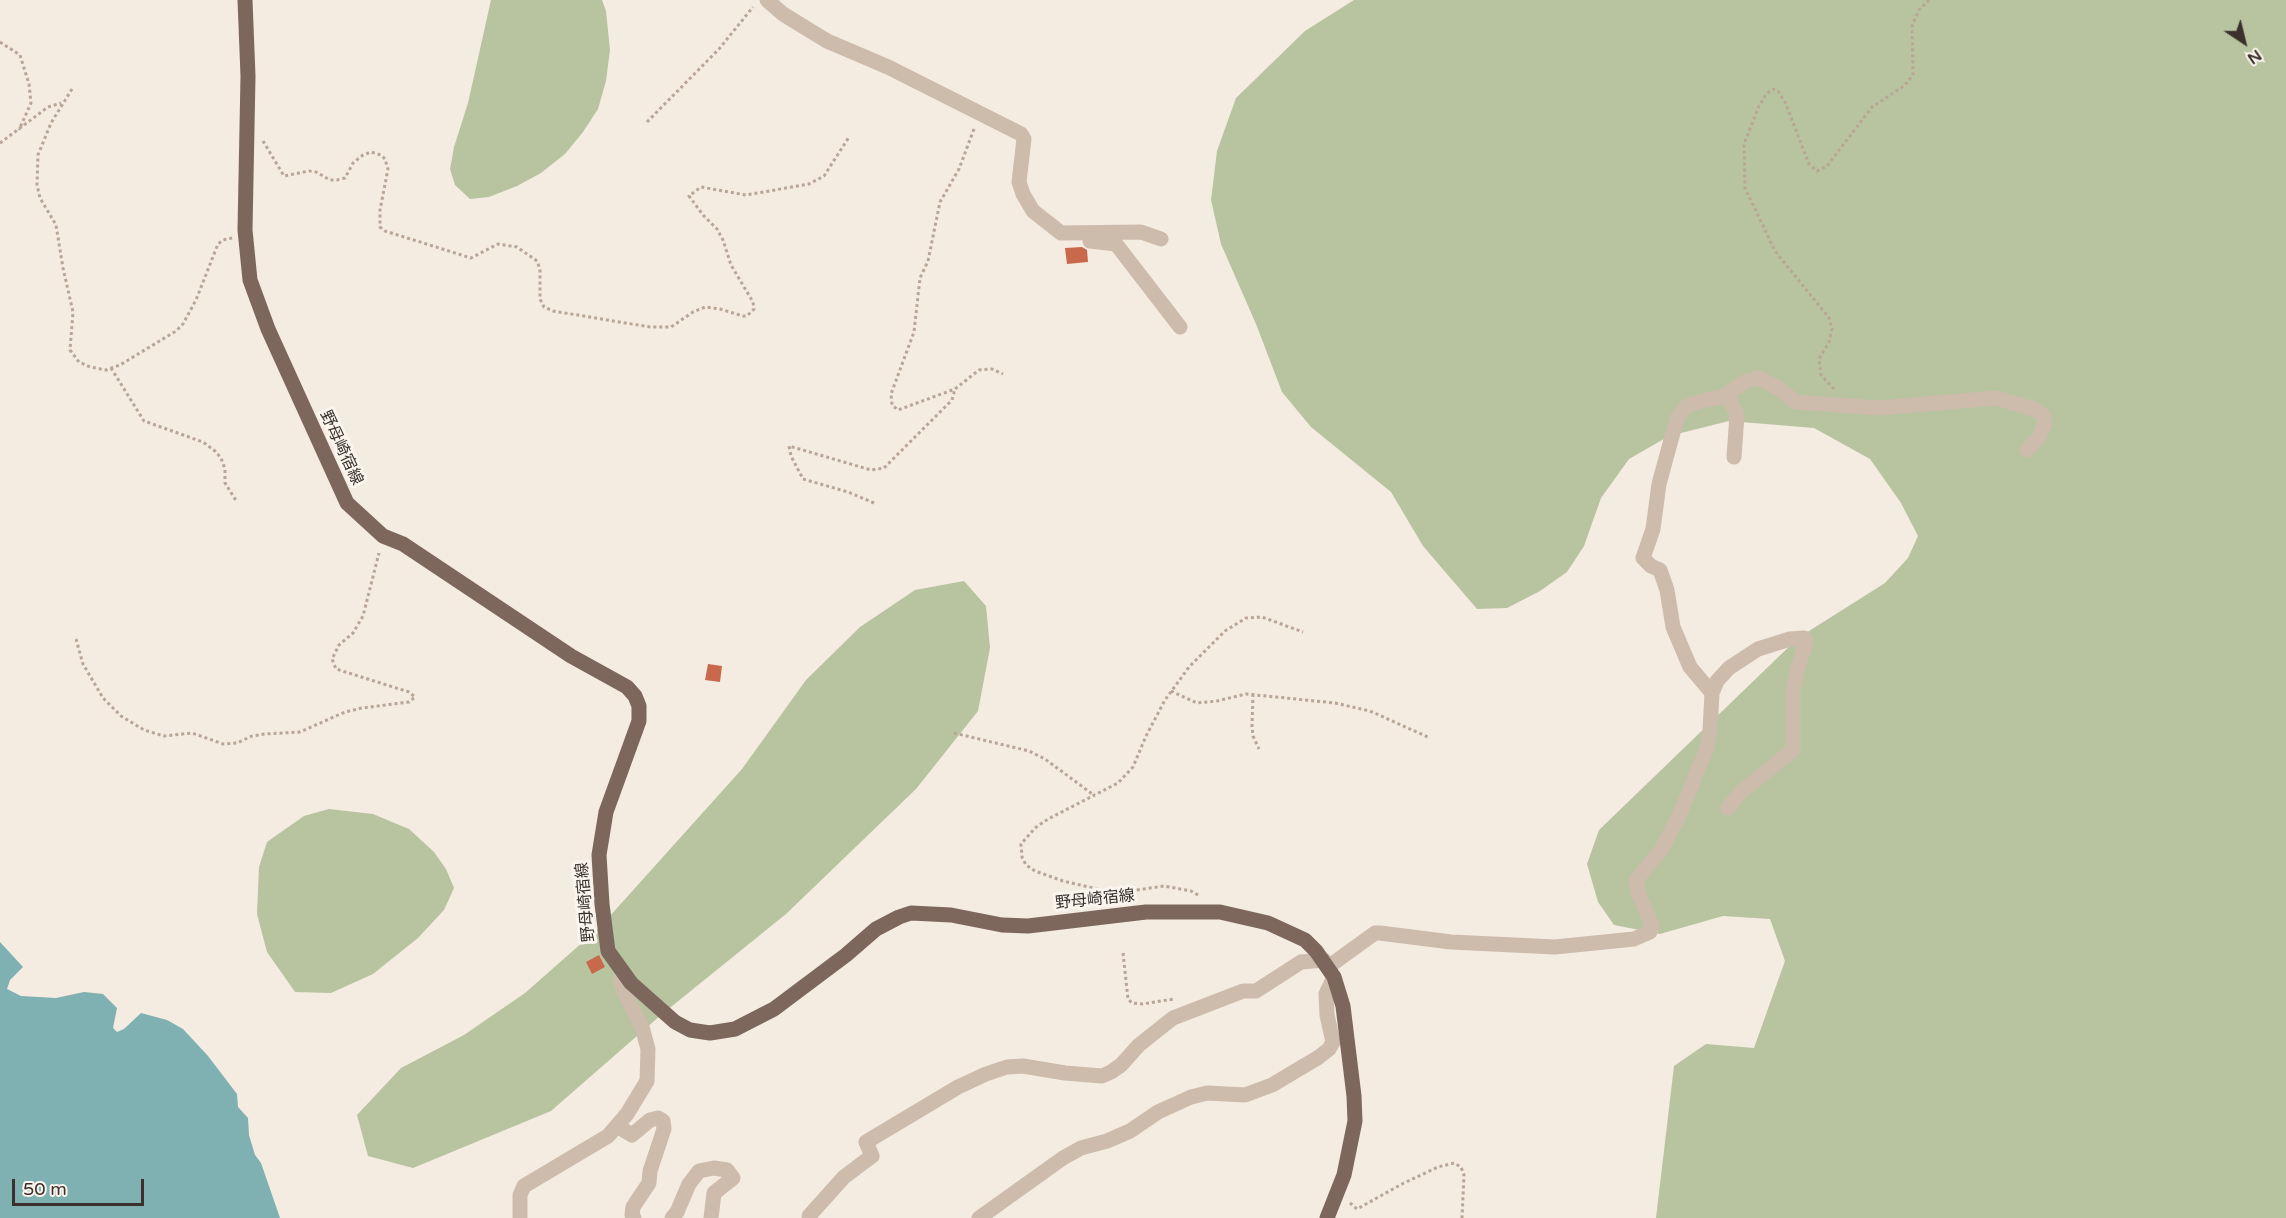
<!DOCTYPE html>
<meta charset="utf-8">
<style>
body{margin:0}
#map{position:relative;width:2286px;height:1218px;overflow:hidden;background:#f4ebe1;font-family:"Varela Round",sans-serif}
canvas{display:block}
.north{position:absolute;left:2214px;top:12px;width:60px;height:60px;-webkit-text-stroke:4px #fbf5ee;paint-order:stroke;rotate:145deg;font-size:16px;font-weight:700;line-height:24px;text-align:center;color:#3b302b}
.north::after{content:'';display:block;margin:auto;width:21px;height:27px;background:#3b302b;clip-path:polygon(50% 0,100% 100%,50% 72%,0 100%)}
.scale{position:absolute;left:12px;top:1179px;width:132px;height:27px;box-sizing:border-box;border:3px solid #3b302b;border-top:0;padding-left:8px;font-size:18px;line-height:21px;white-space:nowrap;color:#3b302b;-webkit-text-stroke:4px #fbf5ee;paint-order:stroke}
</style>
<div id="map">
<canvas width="2286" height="1218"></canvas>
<div class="north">N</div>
<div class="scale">50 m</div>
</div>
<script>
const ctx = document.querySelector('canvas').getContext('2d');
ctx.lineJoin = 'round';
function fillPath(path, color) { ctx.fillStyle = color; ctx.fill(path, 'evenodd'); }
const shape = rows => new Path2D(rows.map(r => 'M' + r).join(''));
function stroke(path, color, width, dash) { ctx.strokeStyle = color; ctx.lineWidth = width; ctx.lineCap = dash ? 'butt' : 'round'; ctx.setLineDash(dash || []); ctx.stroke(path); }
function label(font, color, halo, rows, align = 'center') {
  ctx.font = font + ' "Varela Round","Noto Sans JP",sans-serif'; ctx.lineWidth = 6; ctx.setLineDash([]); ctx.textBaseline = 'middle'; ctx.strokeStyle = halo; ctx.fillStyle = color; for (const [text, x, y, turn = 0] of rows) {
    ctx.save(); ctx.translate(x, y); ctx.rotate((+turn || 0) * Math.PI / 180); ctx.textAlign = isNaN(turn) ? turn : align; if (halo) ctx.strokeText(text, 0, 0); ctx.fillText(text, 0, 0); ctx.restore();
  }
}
fillPath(shape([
 [491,0,602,0,606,11,610,50,606,81,598,109,583,132,565,154,541,173,517,186,489,197,470,199,455,185,450,169,454,147,468,103],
 [1354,0,2286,0,2286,1218,1656,1218,1674,1066,1706,1044,1754,1048,1785,961,1770,919,1723,916,1660,934,1614,925,1598,902,1587,864,1599,830,1798,638,1885,583,1908,558,1918,536,1901,503,1870,459,1814,428,1729,421,1669,436,1629,459,1601,498,1584,546,1567,572,1540,591,1507,608,1477,609,1423,546,1391,492,1311,427,1282,392,1256,324,1221,244,1211,200,1217,151,1236,98,1305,31],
 [964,581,986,606,990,648,978,711,916,789,786,914,661,1015,551,1111,413,1168,368,1156,357,1115,401,1068,464,1035,525,993,600,927,742,769,806,680,860,627,915,590],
 [329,809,373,814,409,829,434,852,446,869,454,888,444,910,418,938,373,974,331,993,295,992,267,952,257,914,259,867,267,842,304,816]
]), '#b8c4a0');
fillPath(shape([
 [0,942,23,967,10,980,7,989,21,996,56,998,84,992,103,994,117,1008,113,1028,117,1032,124,1029,141,1013,167,1020,183,1029,208,1056,237,1094,238,1107,248,1118,249,1135,255,1155,261,1163,280,1218,0,1218]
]), '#7fb0b2');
fillPath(shape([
 [1082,247,1087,250,1088,262,1067,264,1065,248],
 [708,664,722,666,720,682,705,680],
 [599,955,605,967,592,974,586,962]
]), '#c8694b');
stroke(shape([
 [0,42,20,55,29,84,31,103,19,130],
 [72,89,51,123,38,155,37,185,40,198,56,225,63,268,73,312,70,350,79,362,90,367,106,370,120,365,176,331,183,324,196,300,218,244,223,240,232,238],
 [647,122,719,49,753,7],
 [974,129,959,169,940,202,928,261,920,278,914,332,891,394,892,405,898,410,955,389,979,370,992,369,1003,374],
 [263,141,284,176,309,171,316,172,330,180,337,180,345,178,353,163,363,155,371,152,381,155,385,159,388,169,380,210,380,227,385,231,471,258,498,244,517,247,537,261,540,269,540,299,544,307,553,311,650,327,671,327,693,312,705,307,720,309,743,316,747,316,754,309,753,302,731,265,723,240,717,229,703,215,689,196,701,187,746,195,809,184,824,176,849,137],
 [0,143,48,107,61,103],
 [111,368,144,421,203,442,215,451,221,458,225,469,225,483,237,502],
 [1834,389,1821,375,1819,359,1829,342,1832,329,1829,318,1775,251,1745,188,1744,144,1759,106,1767,93,1774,89,1778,91,1785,102,1809,164,1817,171,1827,166,1872,107,1904,86,1913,75,1912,26,1919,10,1929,0],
 [874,503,848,492,803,479,791,456,789,446,871,470,884,468,952,400,955,389],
 [76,639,83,664,103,698,121,716,144,730,164,736,192,733,223,744,237,743,252,736,265,734,300,732,345,712,362,708,409,702,415,697,409,692,336,669,332,659,339,645,353,633,363,616,379,553],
 [1171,691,1197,703,1217,701,1246,694,1335,703,1370,711,1430,738],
 [1253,694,1252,726,1253,736,1259,749],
 [954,733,1029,751,1045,759,1095,796],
 [1198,895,1191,891,1164,886,1123,892,1106,891,1063,881,1035,871,1026,865,1022,857,1021,844,1035,828,1048,819,1118,783,1133,767,1146,736,1165,700,1189,667,1225,631,1246,618,1262,617,1303,632],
 [1123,953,1128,999,1132,1003,1142,1004,1174,999],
 [1350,1203,1357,1209,1402,1184,1438,1167,1454,1163,1461,1167,1464,1175,1462,1218]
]), '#b9a596', 3, [3, 3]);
stroke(shape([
 [767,0,783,14,827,41,888,67,1021,134,1024,139,1019,182,1023,194,1033,211,1061,233,1141,232,1161,239],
 [1090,241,1116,244,1180,327],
 [1727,393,1737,415,1734,457],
 [1712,693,1690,667,1673,627,1667,590,1660,570,1651,566,1643,558,1653,529,1659,484,1677,418,1687,406,1705,400,1722,397,1746,381,1759,378,1778,388,1796,402,1879,408,1996,398,2034,409,2043,415,2045,422,2039,437,2027,450],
 [1328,967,1375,933,1380,933,1451,942,1555,947,1634,939,1650,932,1652,925,1639,895,1636,880,1661,850,1679,816,1706,750,1710,731,1712,693,1717,681,1729,668,1758,649,1790,639,1804,638,1806,640,1793,687,1793,750,1741,792,1728,808],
 [617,1126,632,1135,650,1120,658,1118,663,1121,664,1129,650,1171,649,1183,633,1207,632,1215,634,1218],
 [809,1216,844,1177,872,1156,866,1142,958,1087,986,1074,1007,1067,1023,1066,1065,1073,1102,1076,1111,1072,1121,1065,1139,1045,1173,1018,1243,991,1256,991,1301,962,1324,960],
 [520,1218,520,1195,524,1186,608,1136,627,1114,647,1081,648,1049,642,1027,625,994,621,983,621,972],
 [672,1218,677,1212,689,1184,699,1171,714,1168,727,1170,733,1178,714,1193,711,1218],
 [979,1218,1063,1158,1081,1148,1107,1141,1130,1131,1158,1112,1191,1097,1207,1093,1245,1095,1272,1085,1319,1057,1329,1049,1333,1042,1327,1015,1326,994,1334,977]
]), '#cdbbac', 15);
stroke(shape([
 [245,0,248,76,245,230,250,280,268,329,347,503,383,536,403,544,571,656,627,687,635,696,639,706,639,721,606,812,599,855,602,904,608,951,631,983,675,1022,690,1030,710,1033,735,1029,774,1009,846,955,876,929,899,917,911,913,951,915,1002,925,1028,926,1146,912,1220,912,1268,923,1305,940,1316,951,1334,977,1343,1006,1354,1096,1355,1121,1344,1175,1327,1218]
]), '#7d675c', 15);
label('16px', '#3b302b', '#fbf5ee', [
 ["野母崎宿線",341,448,65],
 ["野母崎宿線",1095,900,-6],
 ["野母崎宿線",586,902,-95]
]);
</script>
